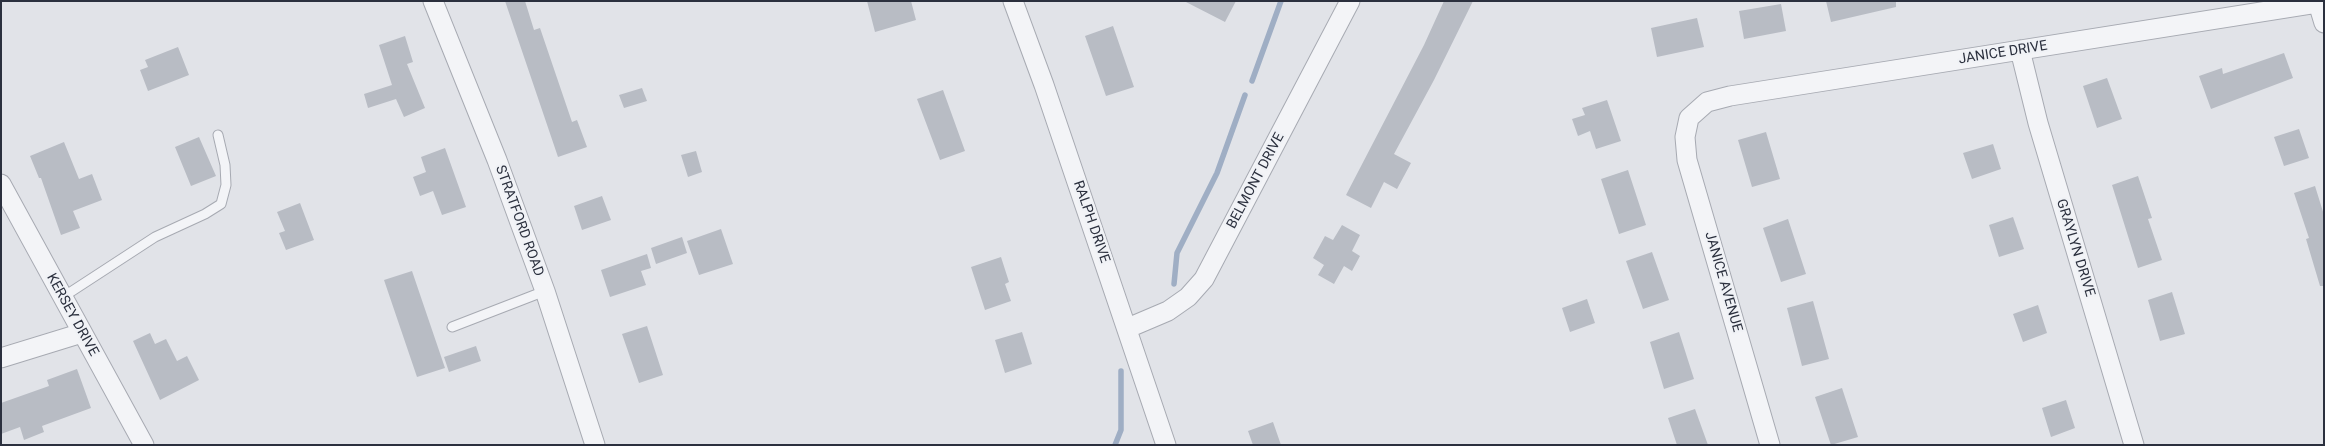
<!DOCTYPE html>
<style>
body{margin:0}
#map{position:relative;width:2325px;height:446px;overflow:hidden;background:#e1e3e8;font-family:Roboto,sans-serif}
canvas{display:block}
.frame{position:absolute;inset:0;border:2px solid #2b303e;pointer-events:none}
</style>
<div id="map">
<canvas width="2325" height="446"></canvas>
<div class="frame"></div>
</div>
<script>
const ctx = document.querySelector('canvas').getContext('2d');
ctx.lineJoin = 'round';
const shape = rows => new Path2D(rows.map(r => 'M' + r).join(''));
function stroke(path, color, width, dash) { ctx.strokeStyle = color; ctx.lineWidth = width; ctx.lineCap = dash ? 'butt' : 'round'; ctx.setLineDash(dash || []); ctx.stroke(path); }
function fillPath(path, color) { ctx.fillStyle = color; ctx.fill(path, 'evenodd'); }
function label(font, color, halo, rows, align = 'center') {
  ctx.font = font + ' Roboto,sans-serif'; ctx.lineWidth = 4.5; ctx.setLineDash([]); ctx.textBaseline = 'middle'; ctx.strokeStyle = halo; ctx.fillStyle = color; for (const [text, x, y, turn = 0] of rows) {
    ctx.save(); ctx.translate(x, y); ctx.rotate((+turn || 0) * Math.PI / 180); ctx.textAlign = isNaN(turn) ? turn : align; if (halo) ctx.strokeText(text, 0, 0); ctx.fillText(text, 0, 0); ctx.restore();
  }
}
stroke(shape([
 [1252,81,1281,1],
 [1174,284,1177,253,1217,173,1245,95],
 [1115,445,1121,430,1121,371]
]), '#9faec4', 5.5);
fillPath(shape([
 [505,1,525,1,534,30,540,28,572,122,577,120,587,147,558,157],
 [867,1,911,1,916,20,875,32],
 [1184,1,1236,1,1225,22],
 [1444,1,1473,1,1434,80,1394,154,1411,163,1397,189,1384,182,1371,208,1346,195,1424,45],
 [1826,1,1896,1,1896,7,1831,22],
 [1781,4,1786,31,1744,39,1739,11],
 [1697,18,1704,47,1657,57,1651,28],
 [1113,26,1134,87,1106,96,1085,36],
 [405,36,413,62,407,64,425,108,404,117,396,99,368,108,364,94,392,85,379,45],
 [178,47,189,75,148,91,140,70,148,67,145,60],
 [2284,53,2293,78,2211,109,2199,76,2222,68,2223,74],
 [2107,78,2122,119,2097,128,2083,86],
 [642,88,647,101,624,108,619,95],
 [943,90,965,151,940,160,917,99],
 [1607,100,1621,141,1596,149,1590,131,1578,136,1572,119,1585,115,1582,108],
 [2299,129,2309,158,2284,166,2274,137],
 [1766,132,1780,179,1752,187,1738,140],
 [199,137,216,176,191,186,175,147],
 [64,142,79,179,92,174,102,200,73,211,80,228,61,235,41,178,39,178,30,156],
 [1993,144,2001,169,1972,179,1963,153],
 [445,148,466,207,442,215,433,191,420,196,413,177,426,172,421,157],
 [696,151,702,172,688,177,681,155],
 [1628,170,1646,225,1619,234,1601,179],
 [2138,176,2152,218,2148,219,2162,260,2138,268,2112,185],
 [2315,186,2324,215,2324,286,2320,286,2306,239,2309,238,2294,193],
 [602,196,611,220,582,230,574,206],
 [300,203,314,240,286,250,279,233,285,231,277,212],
 [2013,217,2024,249,1999,257,1989,225],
 [1788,219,1806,274,1781,282,1763,228],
 [1342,225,1360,235,1352,251,1360,256,1352,271,1344,266,1334,284,1318,275,1324,265,1313,258,1325,236,1333,240],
 [721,229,733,264,699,275,687,241],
 [682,237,687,253,656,264,651,248],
 [1652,252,1669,300,1643,309,1626,261],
 [647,254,651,268,641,271,646,285,610,297,601,270],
 [1001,257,1009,282,1005,284,1011,301,985,310,971,267],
 [412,271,445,368,417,377,384,280],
 [2172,292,2185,334,2160,341,2148,300],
 [1587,299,1595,323,1570,332,1562,308],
 [1813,301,1829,359,1802,366,1787,308],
 [2038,305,2047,333,2023,342,2013,314],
 [647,326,663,375,639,383,622,334],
 [1022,332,1032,364,1005,373,995,340],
 [1679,332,1694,379,1664,389,1650,342],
 [150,333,155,344,166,339,177,361,187,356,199,380,160,400,133,341],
 [476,346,481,361,449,372,444,357],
 [77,369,91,408,42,426,44,432,24,440,20,427,1,434,1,403,49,386,47,380],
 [1842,388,1858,437,1831,445,1815,397],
 [2066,400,2075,428,2051,437,2042,408],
 [1695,409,1708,445,1677,445,1668,418],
 [1273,422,1281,445,1253,445,1248,431]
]), '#b8bcc4');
const lane = shape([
 [63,297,155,237,205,214,221,204,226,185,225,165,218,135],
 [452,327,545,291]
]);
const street = shape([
 [433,1,497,160,545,291,595,445],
 [1013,1,1044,85,1166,445],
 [2318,3,2324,23],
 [2020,50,2038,123,2134,445],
 [1,184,144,445],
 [1128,328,1168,311,1188,297,1204,279,1350,1],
 [1,358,82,333],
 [1770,445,1687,160,1685,137,1689,118,1707,102,1730,96,2324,2]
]);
stroke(lane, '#a7aab2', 11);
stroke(street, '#a7aab2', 21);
stroke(lane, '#f3f4f7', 9);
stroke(street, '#f3f4f7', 19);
label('14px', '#2b303e', '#f0f2f6', [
 ["JANICE DRIVE",2003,53,-9],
 ["BELMONT DRIVE",1256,181,-62],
 ["STRATFORD ROAD",519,221,70],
 ["RALPH DRIVE",1091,222,71],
 ["GRAYLYN DRIVE",2075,248,73],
 ["JANICE AVENUE",1723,282,74],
 ["KERSEY DRIVE",72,315,61]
]);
</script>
